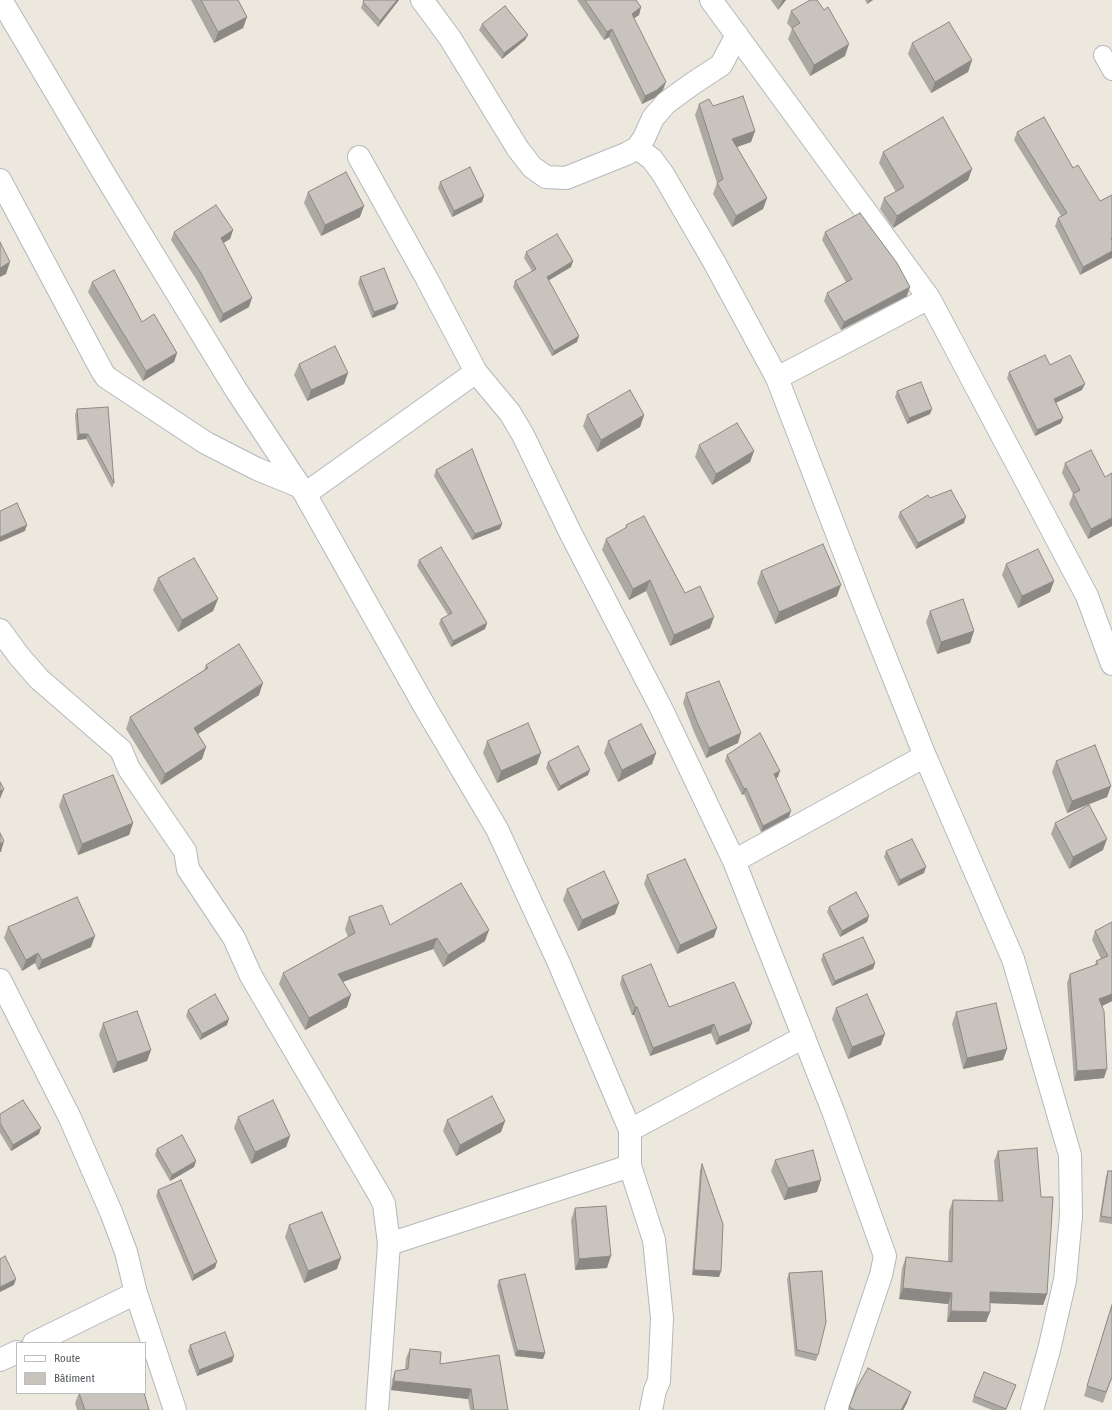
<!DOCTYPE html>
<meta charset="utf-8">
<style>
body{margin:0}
#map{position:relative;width:1112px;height:1410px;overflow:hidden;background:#ece8de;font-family:"Asap Condensed",sans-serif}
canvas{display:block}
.legend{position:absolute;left:16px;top:1342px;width:130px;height:52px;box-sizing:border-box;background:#fff;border:1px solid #bcbebf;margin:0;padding:5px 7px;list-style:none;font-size:12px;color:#575c60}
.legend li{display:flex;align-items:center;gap:8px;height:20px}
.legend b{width:20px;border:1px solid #bcbebf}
</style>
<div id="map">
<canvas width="1112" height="1410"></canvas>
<ul class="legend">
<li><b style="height:5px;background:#fff"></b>Route</li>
<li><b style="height:11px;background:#c8c4bd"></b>Bâtiment</li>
</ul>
</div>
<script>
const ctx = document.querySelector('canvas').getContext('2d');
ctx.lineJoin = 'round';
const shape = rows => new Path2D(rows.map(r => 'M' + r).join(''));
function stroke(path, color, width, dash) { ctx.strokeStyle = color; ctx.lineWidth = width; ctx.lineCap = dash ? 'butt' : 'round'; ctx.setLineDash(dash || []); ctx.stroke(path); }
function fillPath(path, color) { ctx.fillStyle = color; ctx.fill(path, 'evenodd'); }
const service = shape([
 [1103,55,1112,71]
]);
const minor = shape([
 [1,0,106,177,236,390,305,494,425,707,497,829,558,961,630,1130,630,1166,654,1240,662,1318,659,1381,655,1390,651,1410],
 [422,0,450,38,518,149,532,167,546,177,566,178,626,154,637,148,644,138,653,118,666,103,692,84,721,65,737,35],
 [711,0,929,298,1087,596,1112,664],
 [637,148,652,159,663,174,713,260,777,378,863,601,925,756,1013,959,1070,1155,1071,1216,1065,1280,1049,1350,1032,1410],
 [359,157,427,279,476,372,510,413,523,435,571,534,662,710,734,861,833,1111,885,1256,881,1275,836,1410],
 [0,180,102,371,106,377,206,443,257,469,301,487,305,494,476,372],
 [777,378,929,298],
 [0,630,19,656,39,679,121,750,129,769,185,851,188,869,234,938,251,976,380,1196,384,1204,389,1244,377,1410],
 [734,861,925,756],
 [0,980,70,1118,111,1212,126,1252,136,1293,175,1410],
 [630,1130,804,1037],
 [389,1244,630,1166],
 [34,1343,136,1293],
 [0,1360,17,1352]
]);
stroke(service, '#b4b8bc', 20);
stroke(minor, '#b4b8bc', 24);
stroke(service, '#fff', 18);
stroke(minor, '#fff', 22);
fillPath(shape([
 [191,0,238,0,247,17,243,28,214,43],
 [364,0,399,0,378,27,361,8,363,2],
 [577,0,636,0,641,7,639,15,634,18,663,90,654,98,642,104,609,37,604,40],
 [771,0,786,0,778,10],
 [865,0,873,0,867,4],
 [791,11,845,56,810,76,788,39,792,29,787,23],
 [482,24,528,35,525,40,502,59,479,30],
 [912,43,972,60,968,72,931,93,908,54],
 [699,104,713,106,755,131,751,142,737,147,767,198,763,209,732,227,713,194,717,183,695,115],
 [1017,132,1073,168,1100,201,1112,195,1080,275,1055,226,1058,218,1061,216,1014,140],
 [883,152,972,169,968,180,893,228,880,209,884,198,896,192,879,163],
 [440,182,484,196,482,202,452,217,438,188],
 [308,192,360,217,321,236,304,203],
 [233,230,230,239,223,243,249,307,220,323,198,282,171,240,174,232],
 [825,232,907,296,841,330,824,301,827,293,846,282,822,240],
 [526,252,573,261,571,267,548,281,579,336,577,342,552,356,513,287,515,281,532,271,524,258],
 [360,277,395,309,372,318,358,283],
 [92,282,142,322,177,353,174,362,143,381,88,292],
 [299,364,348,373,344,384,307,401,294,375],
 [1050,365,1082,390,1056,403,1061,423,1035,436,1007,378,1009,372],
 [897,391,930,414,907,424,895,397],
 [77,409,114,483,112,488,86,439,77,440,75,415],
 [587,415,644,415,640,427,597,452,583,426],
 [699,445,754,451,750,462,712,485,695,457],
 [1065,463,1105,477,1112,473,1112,526,1088,539,1069,504,1073,494,1062,473],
 [436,470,500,529,472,540,434,476],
 [930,498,964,523,916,549,898,517,900,512],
 [626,525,685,593,710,628,670,646,646,591,629,600,602,550,606,539,625,529],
 [419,560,487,623,485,629,451,647,439,624,441,619,448,615,417,566],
 [1006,564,1054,581,1050,592,1018,608,1002,575],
 [761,571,837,596,775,624,757,583],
 [158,578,218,599,213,611,178,632,153,590],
 [930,611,974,631,970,643,937,654,926,622],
 [206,665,259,695,198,734,206,747,202,759,161,785,126,729,130,717,204,670],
 [686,693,738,743,706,758,694,732,683,703],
 [487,741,537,764,497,783,483,753],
 [608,741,656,753,652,764,618,782,604,753],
 [727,755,778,777,776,778,789,817,761,832,744,794,742,795,725,761],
 [1056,761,1111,786,1107,797,1067,813,1052,772],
 [548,762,588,775,558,791,546,768],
 [63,795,133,823,129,835,78,855,59,806],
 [1055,823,1103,850,1069,869,1051,834],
 [886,851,924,873,898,886,884,857],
 [647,875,714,937,677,954,644,884],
 [567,889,615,914,578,931,563,900],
 [829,907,869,916,867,922,840,937,827,912],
 [349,917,390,925,485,941,443,967,433,949,343,982,347,1007,305,1030,279,984,283,973,348,937,345,929],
 [1112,922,1112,1001,1102,1006,1104,1078,1074,1081,1067,983,1070,974,1095,965,1096,961,1101,959,1092,940,1095,931],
 [8,927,91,947,38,970,35,963,22,971,4,938],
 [823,954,875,963,873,969,832,986,821,960],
 [622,976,669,1007,752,1023,749,1031,716,1045,711,1033,650,1056,634,1015,632,1015,620,984],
 [836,1008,881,1045,848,1059,832,1019],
 [188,1010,227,1025,200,1040,186,1016],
 [956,1012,1007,1049,1003,1060,963,1069,952,1024],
 [103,1023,151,1050,147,1061,113,1073,99,1035],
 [0,1114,39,1134,11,1151,0,1133],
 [238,1117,290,1136,286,1147,251,1164,234,1128],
 [447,1120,505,1121,501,1132,456,1156,443,1131],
 [157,1149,196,1161,194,1167,170,1181,155,1155],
 [998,1151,1047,1294,1043,1305,990,1303,986,1322,947,1322,948,1304,899,1299,902,1268,906,1257,948,1262,949,1211,953,1200,998,1201,994,1161],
 [775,1160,817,1192,784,1200,771,1171],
 [702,1164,721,1271,719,1277,692,1275,700,1170],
 [1108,1171,1112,1171,1112,1224,1099,1222,1106,1176],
 [158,1190,215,1268,192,1281,156,1196],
 [575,1208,607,1268,575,1270,571,1220],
 [289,1225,337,1269,304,1283,285,1237],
 [789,1273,818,1355,816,1361,795,1356,787,1279],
 [499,1280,545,1353,543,1359,515,1356,497,1286],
 [1112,1304,1112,1378,1103,1403,1084,1396],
 [190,1345,234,1356,232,1362,197,1376,188,1351],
 [410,1349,440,1364,508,1410,470,1410,468,1399,391,1390,392,1380,395,1371,405,1369,406,1358],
 [1016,1385,1006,1410,992,1410,972,1402,974,1396],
 [856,1389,907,1403,903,1410,848,1410],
 [79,1393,144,1393,149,1410,77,1410,75,1403]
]), '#aca9a3');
fillPath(shape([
 [397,0,399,0,378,27,380,21],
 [782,0,786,0,778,10,782,1],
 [869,0,873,0,867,4],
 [641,7,639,15,629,22,632,14],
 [247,17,243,28,214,43,218,32],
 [612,29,609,37,604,40,607,32],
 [528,35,525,40,502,59,504,53],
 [849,44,845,56,810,76,814,65],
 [972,60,968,72,931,93,935,82],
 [666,82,663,90,654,98,642,104,645,96],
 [755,131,751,142,728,150,732,139],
 [972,169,968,180,893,228,897,216],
 [484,196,482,202,452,217,454,211],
 [767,198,763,209,732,227,736,216],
 [364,206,360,217,321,236,325,225],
 [233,230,230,239,217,247,221,238],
 [1112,251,1112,258,1080,275,1083,267],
 [573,261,571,267,544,283,547,277],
 [10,262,6,274,0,277,0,268],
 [910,287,907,296,841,330,844,322],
 [252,298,249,307,220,323,223,314],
 [398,303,395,309,372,318,374,312],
 [579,336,577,342,552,356,554,351],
 [177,353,174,362,143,381,146,371],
 [348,373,344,384,307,401,311,390],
 [1085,384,1082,390,1051,405,1054,399],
 [932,409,930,414,907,424,909,418],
 [644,415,640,427,597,452,601,440],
 [1063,418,1061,423,1035,436,1037,430],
 [79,434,88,434,86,439,77,440],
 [754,451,750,462,712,485,716,474],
 [966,517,964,523,916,549,918,543],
 [1112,518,1112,526,1088,539,1091,529],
 [502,524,500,529,472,540,475,534],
 [27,525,25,531,0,542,0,537],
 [650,580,646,591,629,600,633,589],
 [1054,581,1050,592,1018,608,1022,596],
 [841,585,837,596,775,624,779,612],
 [218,599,213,611,178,632,182,620],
 [714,617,710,628,670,646,674,635],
 [487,623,485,629,451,647,453,641],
 [974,631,970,643,937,654,941,642],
 [263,683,259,695,190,739,194,728],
 [741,733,738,743,706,758,709,748],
 [206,747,202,759,161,785,165,774],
 [541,753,537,764,497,783,501,771],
 [656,753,652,764,618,782,622,770],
 [590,770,588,775,558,791,560,786],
 [780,771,778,777,772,780,774,774],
 [1111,786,1107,797,1067,813,1072,801],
 [746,788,744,794,742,795,744,789],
 [4,789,0,799,0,791],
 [791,811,789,817,761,832,763,826],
 [133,823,129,835,78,855,82,844],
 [1107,839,1103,850,1069,869,1073,857],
 [4,841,1,852,0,852,0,844],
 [926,867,924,873,898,886,900,880],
 [619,903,615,914,578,931,582,920],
 [869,916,867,922,840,937,842,931],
 [717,928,714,937,677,954,680,945],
 [489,930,485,941,443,967,448,955],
 [95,936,91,947,38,970,42,960],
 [437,938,433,949,334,985,338,974],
 [38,953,35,963,22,971,26,960],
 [875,963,873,969,832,986,835,981],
 [1112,994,1112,1001,1096,1009,1099,999],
 [351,995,347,1007,305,1030,309,1018],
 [635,1007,637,1007,634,1015,632,1015],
 [229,1019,227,1025,200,1040,202,1034],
 [752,1023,749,1031,716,1045,719,1037],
 [714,1024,711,1033,650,1056,653,1048],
 [885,1034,881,1045,848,1059,852,1047],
 [1007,1049,1003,1060,963,1069,967,1058],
 [151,1050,147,1061,113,1073,117,1062],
 [1107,1069,1104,1078,1074,1081,1077,1071],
 [505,1121,501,1132,456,1156,460,1145],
 [41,1128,39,1134,11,1151,13,1145],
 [290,1136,286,1147,251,1164,255,1152],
 [196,1161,194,1167,170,1181,172,1175],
 [821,1180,817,1192,784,1200,788,1188],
 [611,1256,607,1268,575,1270,579,1259],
 [341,1258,337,1269,304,1283,308,1271],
 [217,1262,215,1268,192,1281,194,1275],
 [694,1270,721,1271,719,1277,692,1275],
 [16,1279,14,1285,0,1292,0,1287],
 [903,1288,952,1293,948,1304,899,1299],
 [990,1292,1047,1294,1043,1305,986,1303],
 [951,1311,990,1312,986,1322,947,1322],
 [517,1350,545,1353,543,1359,515,1356],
 [234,1356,232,1362,197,1376,199,1370],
 [394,1381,471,1389,468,1399,391,1390],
 [911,1392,907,1403,903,1410,901,1410]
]), '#8c8984');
const building = shape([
 [201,0,238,0,247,17,218,32,201,0],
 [364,0,397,0,380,21,363,2,364,0],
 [585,0,636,0,641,7,632,14,666,82,657,90,645,96,612,29,607,32,585,0],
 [810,0,817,0,824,10,828,7,849,44,814,65,792,28,800,23,791,11,810,0],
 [505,6,528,35,504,53,482,24,505,6],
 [949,22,972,60,935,82,912,43,949,22],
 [743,96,755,131,732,139,767,198,736,216,717,183,723,179,699,104,709,99,713,106,743,96],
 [943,117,972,169,897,216,884,198,904,187,883,152,943,117],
 [1044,117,1073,168,1078,165,1100,201,1112,195,1112,238,1111,239,1112,240,1112,251,1083,267,1058,218,1067,213,1017,132,1044,117],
 [470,167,484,196,454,211,440,182,470,167],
 [346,172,364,206,325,225,308,192,346,172],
 [216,205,233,230,221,238,252,298,223,314,201,273,174,232,216,205],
 [860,213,897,263,910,287,844,322,827,293,852,279,825,232,860,213],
 [557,234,573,261,547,277,579,336,554,351,515,281,536,269,526,252,557,234],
 [0,242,10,262,0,268,0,242],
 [384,268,398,303,374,312,360,277,384,268],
 [114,270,142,322,154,314,177,353,146,371,92,282,114,270],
 [335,346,348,373,311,390,299,364,335,346],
 [1045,355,1050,365,1070,355,1085,384,1054,399,1063,418,1037,430,1009,372,1045,355],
 [921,382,932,409,909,418,897,391,921,382],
 [630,390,644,415,601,440,587,415,630,390],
 [108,407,114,483,88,434,79,434,77,409,108,407],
 [737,423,754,451,716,474,699,445,737,423],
 [472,449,502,524,475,534,436,470,472,449],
 [1091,450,1105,477,1112,473,1112,518,1091,529,1073,494,1080,490,1065,463,1091,450],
 [951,490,966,517,918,543,900,512,928,495,930,498,951,490],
 [17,503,27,525,0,537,0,511,17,503],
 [644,516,685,593,700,586,714,617,674,635,650,580,633,589,606,539,627,527,626,525,644,516],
 [823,544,841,585,779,612,761,571,823,544],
 [441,547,487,623,453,641,441,619,452,613,419,560,441,547],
 [1038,549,1054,581,1022,596,1006,564,1038,549],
 [194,558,218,599,182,620,158,578,194,558],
 [963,599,974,631,941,642,930,611,963,599],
 [239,644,263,683,194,728,206,747,165,774,130,717,208,668,206,665,239,644],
 [719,681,741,733,709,748,697,722,686,693,719,681],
 [528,723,541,753,501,771,487,741,528,723],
 [641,724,656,753,622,770,608,741,641,724],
 [760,733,780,771,774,774,791,811,763,826,746,788,744,789,727,755,760,733],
 [1095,745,1111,786,1072,801,1056,761,1095,745],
 [578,746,590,770,560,786,548,762,578,746],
 [113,775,133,823,82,844,63,795,113,775],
 [0,782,4,789,0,791,0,782],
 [1089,805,1107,839,1073,857,1055,823,1089,805],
 [0,833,4,841,0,844,0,833],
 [912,839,926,867,900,880,886,851,912,839],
 [685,859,717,928,680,945,647,875,685,859],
 [604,871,619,903,582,920,567,889,604,871],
 [461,883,489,930,448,955,437,938,338,974,351,995,309,1018,283,973,355,933,349,917,382,905,390,925,461,883],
 [856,892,869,916,842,931,829,907,856,892],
 [77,897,95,936,42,960,38,953,26,960,8,927,77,897],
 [1112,922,1112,994,1099,999,1104,1011,1107,1069,1077,1071,1070,974,1098,964,1096,961,1108,956,1095,931,1112,922],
 [863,937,875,963,835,981,823,954,863,937],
 [651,964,669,1007,734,982,752,1023,719,1037,714,1024,653,1048,637,1007,635,1007,622,976,651,964],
 [215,994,229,1019,202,1034,188,1010,215,994],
 [867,994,885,1034,852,1047,836,1008,867,994],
 [996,1003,1007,1049,967,1058,956,1012,996,1003],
 [137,1011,151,1050,117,1062,103,1023,137,1011],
 [492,1096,505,1121,460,1145,447,1120,492,1096],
 [23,1100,41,1128,13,1145,0,1123,0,1114,23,1100],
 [273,1100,290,1136,255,1152,238,1117,273,1100],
 [182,1135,196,1161,172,1175,157,1149,182,1135],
 [1037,1148,1041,1197,1053,1197,1047,1294,990,1292,990,1312,951,1311,952,1293,903,1288,906,1257,952,1262,953,1200,1003,1201,998,1151,1037,1148],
 [813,1150,821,1180,788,1188,775,1160,813,1150],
 [702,1164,723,1224,721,1271,694,1270,702,1164],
 [1108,1171,1112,1171,1112,1218,1101,1216,1108,1171],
 [181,1180,217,1262,194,1275,158,1190,181,1180],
 [606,1206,611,1256,579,1259,575,1208,606,1206],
 [322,1212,341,1258,308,1271,289,1225,322,1212],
 [5,1256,16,1279,0,1287,0,1259,5,1256],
 [822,1271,826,1322,818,1355,797,1350,789,1273,822,1271],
 [525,1274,545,1353,517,1350,499,1280,525,1274],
 [1112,1305,1112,1377,1106,1392,1087,1386,1112,1305],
 [225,1332,234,1356,199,1370,190,1345,225,1332],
 [410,1349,441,1352,440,1364,499,1355,508,1410,474,1410,471,1389,394,1381,395,1371,408,1369,410,1349],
 [868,1368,911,1392,901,1410,855,1410,849,1407,856,1389,868,1368],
 [984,1372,1016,1385,1006,1409,974,1396,984,1372],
 [79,1393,144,1393,149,1410,85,1410,79,1393]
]);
fillPath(building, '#c8c4bd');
stroke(building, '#8c8984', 1);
</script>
